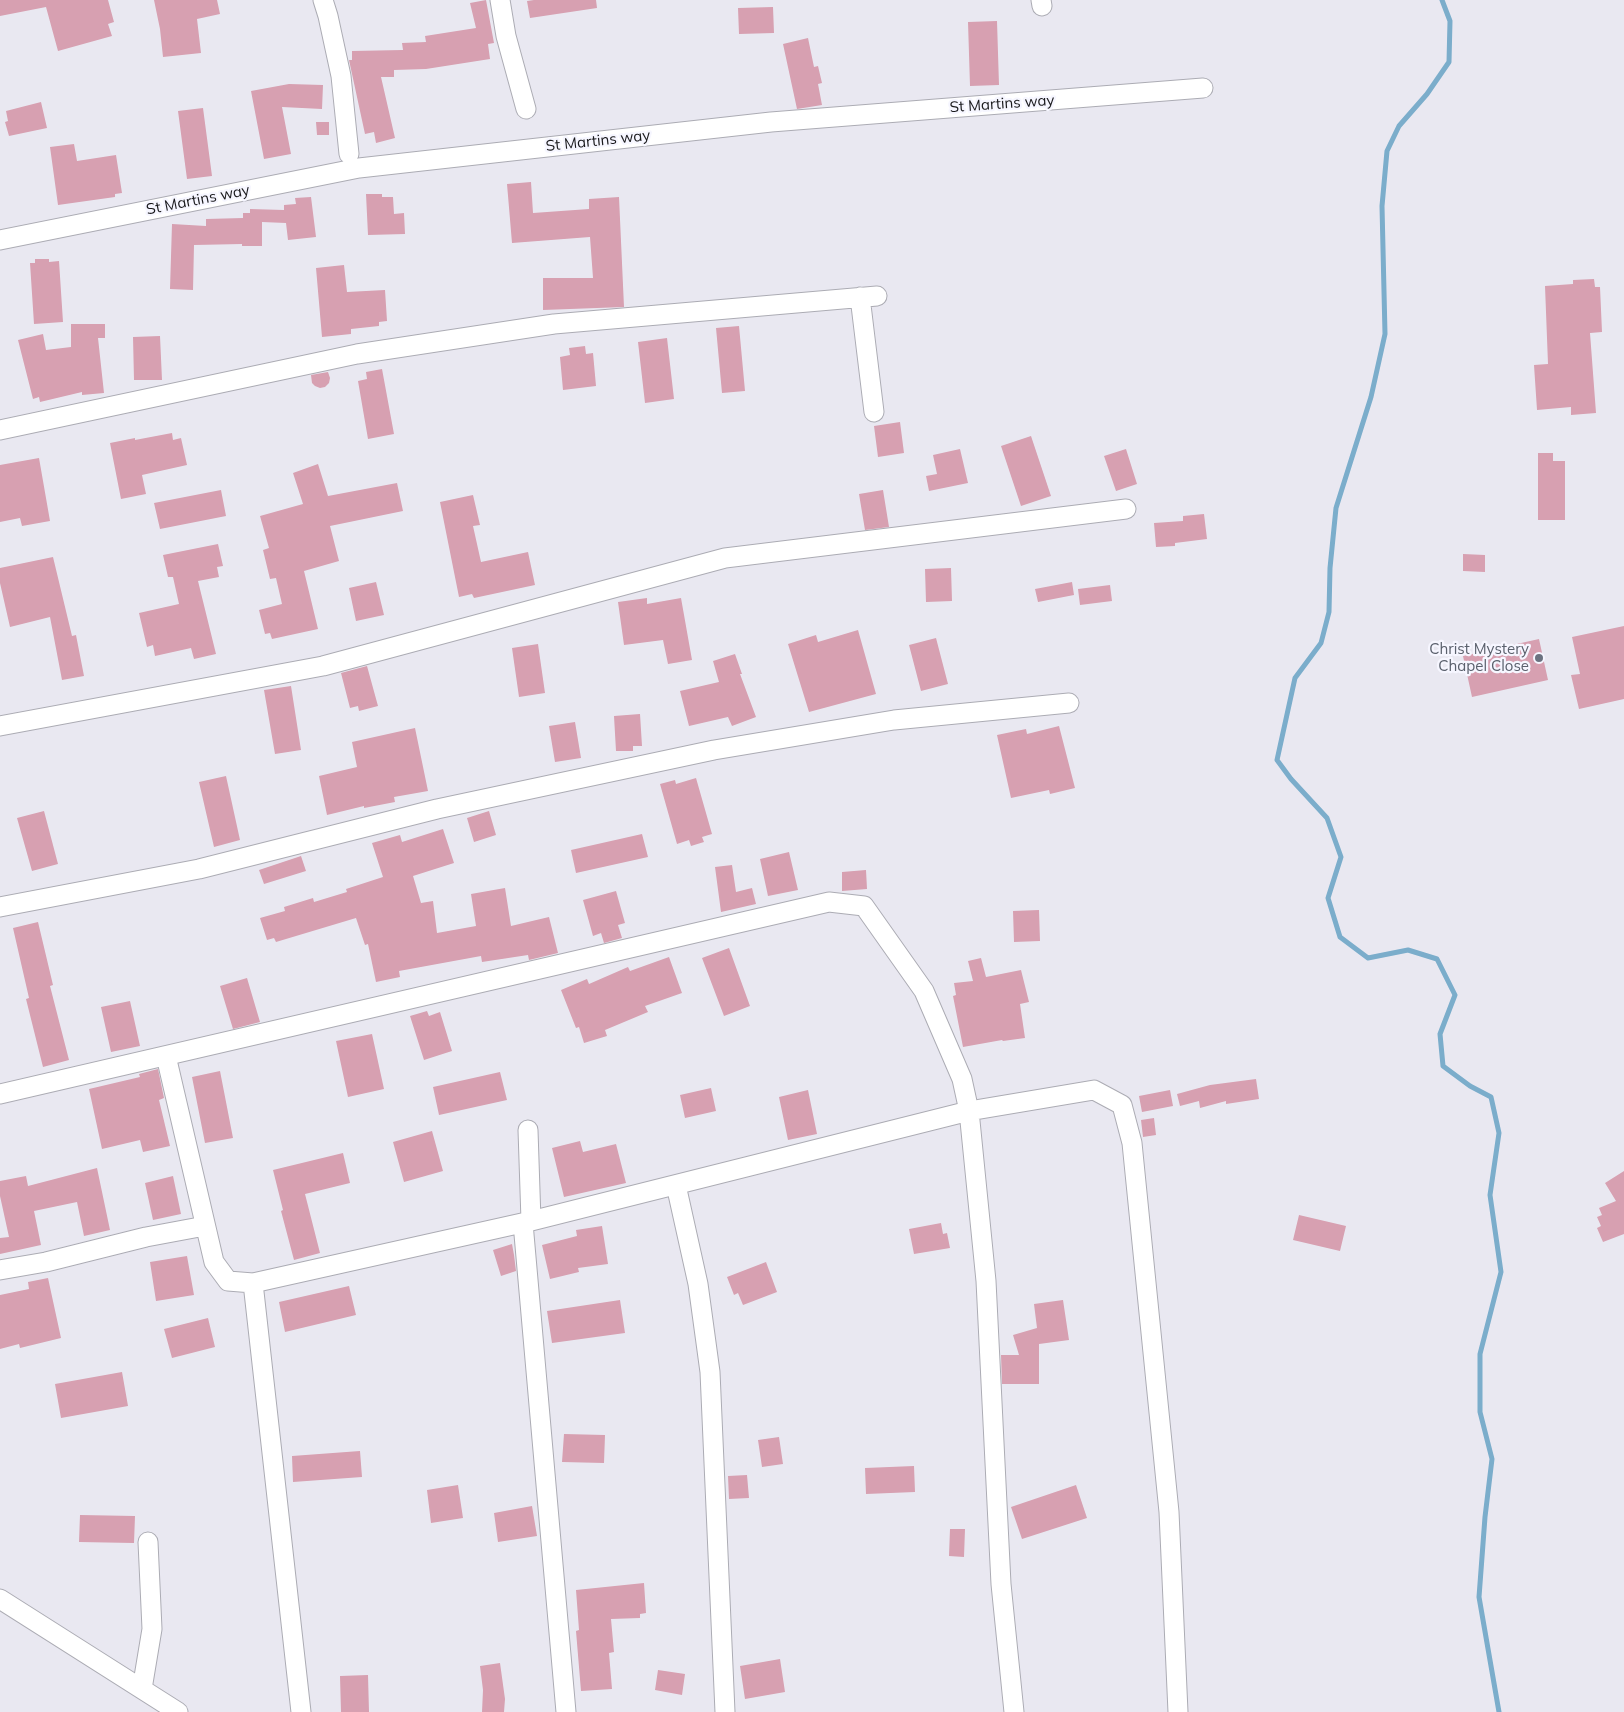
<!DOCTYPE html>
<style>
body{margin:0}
canvas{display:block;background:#e9e8f1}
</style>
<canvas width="1624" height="1712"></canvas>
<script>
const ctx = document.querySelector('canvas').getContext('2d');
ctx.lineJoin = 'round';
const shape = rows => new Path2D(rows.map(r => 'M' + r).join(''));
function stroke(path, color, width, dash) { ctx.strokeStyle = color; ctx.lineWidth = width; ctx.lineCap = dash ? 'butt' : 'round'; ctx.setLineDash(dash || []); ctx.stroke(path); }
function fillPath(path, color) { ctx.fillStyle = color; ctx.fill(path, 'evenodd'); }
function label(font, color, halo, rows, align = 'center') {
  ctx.font = font + ' Mulish,sans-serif'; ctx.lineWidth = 4.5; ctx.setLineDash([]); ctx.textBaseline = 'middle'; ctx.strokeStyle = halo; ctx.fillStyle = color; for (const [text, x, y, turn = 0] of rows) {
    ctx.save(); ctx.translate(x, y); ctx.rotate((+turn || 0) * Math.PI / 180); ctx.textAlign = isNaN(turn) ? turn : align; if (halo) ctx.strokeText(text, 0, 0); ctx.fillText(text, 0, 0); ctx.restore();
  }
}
stroke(shape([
 [1442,0,1450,21,1449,62,1427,94,1399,126,1387,151,1382,206,1385,334,1371,397,1336,508,1330,568,1329,612,1321,643,1295,678,1277,760,1291,779,1327,818,1341,857,1328,898,1340,937,1368,958,1408,950,1437,959,1455,995,1440,1034,1443,1066,1470,1086,1491,1097,1499,1133,1490,1195,1501,1272,1480,1354,1480,1412,1492,1459,1485,1517,1479,1597,1499,1712]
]), '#7badcb', 5);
fillPath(shape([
 [0,0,108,0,114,22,108,24,112,36,58,51,46,7,0,16],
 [154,0,217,0,220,14,197,19,201,53,163,57,160,29],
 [486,0,494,43,488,44,490,59,426,69,394,70,394,77,381,77,395,138,376,143,374,132,365,134,349,60,352,60,352,51,403,50,402,43,426,42,425,36,476,28,470,3],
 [534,0,596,0,597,8,530,18,527,1],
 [773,7,774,33,739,34,738,8],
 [997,21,999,85,970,86,968,22],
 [808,38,814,67,818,66,822,83,818,84,822,105,797,109,783,44],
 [289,84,323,85,322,109,282,107,291,154,264,159,251,91],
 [41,102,47,128,9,136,5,122,8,121,6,111],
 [203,108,212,176,187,179,178,111],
 [316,122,329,122,329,135,317,135],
 [74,144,77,161,116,155,122,193,115,194,115,197,58,205,50,147],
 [531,182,533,213,589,209,589,199,619,197,624,307,543,310,543,278,593,278,590,237,512,243,507,184],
 [366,194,382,194,382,197,393,197,394,214,404,213,405,234,368,235],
 [311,197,316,237,288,240,286,223,262,222,262,246,242,246,242,244,194,245,193,290,170,289,172,224,206,226,206,219,243,218,243,213,250,213,250,209,284,210,284,205,296,204,295,198],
 [35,259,49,259,49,262,59,261,63,322,34,324,30,263,35,263],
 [344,265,347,292,385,290,387,321,379,322,379,326,351,329,351,334,322,337,316,268],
 [1594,279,1595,287,1600,287,1602,332,1590,333,1596,413,1571,415,1571,407,1537,410,1534,365,1548,364,1545,286,1573,284,1573,280],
 [71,324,105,324,105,338,98,338,104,393,82,395,82,392,40,402,39,397,33,399,18,340,43,334,46,350,71,347],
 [739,326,745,391,722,393,716,328],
 [160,336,162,380,134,380,133,337],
 [667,338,674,399,645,403,638,342],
 [585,346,586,354,593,353,596,386,563,390,560,357,570,355,569,348],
 [382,369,394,434,368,439,358,381,367,379,366,372],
 [328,372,330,378,329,383,325,387,320,388,315,386,312,383,311,375],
 [900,422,904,453,878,457,874,426],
 [172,433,173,440,181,438,187,465,142,475,146,494,121,499,110,443,135,438,135,440],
 [1031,436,1051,496,1021,506,1001,446],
 [960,449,968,483,929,491,926,476,937,474,933,455],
 [1126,449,1137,484,1116,491,1104,456],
 [1538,453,1553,453,1553,461,1565,461,1565,520,1538,520],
 [39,458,50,521,22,526,20,518,0,522,0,465],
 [318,464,328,496,397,483,403,511,330,526,339,561,304,571,318,629,272,639,270,633,265,634,259,610,282,604,276,578,270,579,263,550,269,548,260,516,303,504,293,473],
 [221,490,226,516,160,529,154,503],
 [883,490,889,527,865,530,859,494],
 [473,495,480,525,473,526,481,562,528,552,535,585,474,598,472,594,459,597,440,502],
 [1204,514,1207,539,1175,543,1175,546,1156,547,1154,523,1183,521,1183,516],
 [218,544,223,566,217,567,219,577,198,581,216,654,194,659,191,648,155,656,153,645,147,647,139,613,179,604,173,577,168,577,163,555],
 [1463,554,1485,555,1485,572,1463,571],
 [53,557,72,636,76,635,84,676,62,680,50,617,10,627,0,583,0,568],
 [951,568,952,601,926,602,925,569],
 [376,582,384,615,356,621,349,588],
 [1072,582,1074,595,1038,602,1035,589],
 [1110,585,1112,601,1080,605,1078,589],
 [647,598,647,604,681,598,692,660,668,664,663,640,624,645,618,602],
 [1624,626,1624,699,1579,709,1571,675,1580,674,1572,637],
 [858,630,876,694,809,712,788,644,816,635,818,642],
 [936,638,948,684,921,691,909,645],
 [1539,639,1548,680,1472,697,1463,656],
 [538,644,545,693,519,697,512,648],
 [735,654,742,674,740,674,756,717,732,726,728,717,689,726,680,691,719,682,713,661],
 [367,666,378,706,359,711,358,706,350,708,341,673],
 [291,686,301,750,275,754,264,690],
 [640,714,642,746,633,746,633,751,616,751,614,716],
 [575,722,581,758,555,762,549,726],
 [1059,726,1075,788,1050,794,1049,790,1011,798,997,735,1026,729,1027,734],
 [415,728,428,791,394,797,395,802,364,808,364,806,327,815,319,776,357,767,352,742],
 [226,776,240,840,214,847,199,782],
 [696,778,712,834,702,837,704,842,691,846,689,840,677,844,660,784,675,780,676,784],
 [44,811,58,864,32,871,17,818],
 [489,811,496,835,474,842,467,818],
 [443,829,454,863,413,876,421,903,433,901,437,933,476,926,471,894,505,888,511,926,549,917,558,953,529,960,528,955,482,962,481,956,399,971,400,977,376,982,368,944,365,945,356,918,276,942,274,938,267,940,260,918,285,911,284,907,313,898,314,902,347,892,346,889,383,877,372,843,400,835,402,842],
 [642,834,648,857,576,873,571,850],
 [789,852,798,890,768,896,760,859],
 [301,856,306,871,264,884,259,870],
 [732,865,736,892,752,888,756,904,721,912,715,867],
 [866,870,867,889,842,891,842,872],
 [616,891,625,923,618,925,622,938,604,943,601,933,593,936,583,900],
 [1039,910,1040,941,1014,942,1013,911],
 [38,922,53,985,50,986,69,1060,43,1067,26,999,29,998,13,928],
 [729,948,750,1006,724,1016,702,958],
 [669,957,682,993,645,1006,648,1012,605,1030,607,1036,584,1043,579,1027,576,1028,561,990,587,979,589,984,628,967,630,971],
 [981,958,986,977,1021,970,1029,1002,1020,1004,1025,1038,1003,1041,1002,1040,963,1047,953,996,956,995,954,983,973,981,968,961],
 [247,978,260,1022,233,1029,220,986],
 [130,1001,140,1046,111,1052,101,1007],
 [427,1011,429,1016,440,1012,452,1051,424,1060,410,1016],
 [372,1034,384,1089,348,1097,336,1041],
 [158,1069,164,1098,159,1100,170,1146,143,1152,140,1140,102,1149,89,1089,140,1077,139,1074],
 [220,1071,233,1138,205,1143,192,1077],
 [500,1072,507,1100,439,1115,433,1087],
 [1256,1079,1259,1099,1226,1104,1226,1101,1200,1108,1199,1101,1180,1106,1177,1094,1210,1085],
 [711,1088,716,1111,685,1118,680,1095],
 [808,1090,817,1134,788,1140,779,1097],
 [1170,1090,1173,1106,1142,1112,1139,1096],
 [1154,1118,1156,1135,1143,1137,1141,1120],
 [432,1131,443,1171,404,1182,393,1142],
 [580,1141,583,1152,616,1144,626,1183,564,1197,552,1148],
 [343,1153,350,1183,305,1194,320,1253,294,1260,281,1211,283,1210,273,1170],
 [97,1168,110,1230,84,1236,77,1202,34,1211,41,1245,0,1254,0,1238,9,1237,0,1196,0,1181,26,1176,28,1186],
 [1624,1171,1624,1234,1603,1242,1597,1228,1601,1226,1597,1217,1602,1215,1599,1208,1616,1201,1605,1183],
 [173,1176,181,1214,153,1220,145,1183],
 [1299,1215,1346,1226,1340,1251,1293,1240],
 [941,1223,943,1234,947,1233,950,1248,914,1254,909,1229],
 [602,1226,608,1264,578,1268,579,1272,550,1279,542,1245,577,1236,576,1230],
 [512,1244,514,1255,516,1271,501,1276,493,1250],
 [187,1256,194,1295,156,1301,150,1262],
 [766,1262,777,1292,743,1305,738,1293,734,1295,727,1277],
 [48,1278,61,1338,20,1348,19,1344,0,1349,0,1295,29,1289,28,1282],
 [349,1286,356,1315,285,1332,279,1302],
 [620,1300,625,1333,552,1343,547,1311],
 [1063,1300,1069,1340,1039,1344,1039,1384,1002,1384,1001,1355,1019,1355,1013,1335,1037,1328,1034,1304],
 [208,1318,215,1347,172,1358,164,1329],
 [122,1372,128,1406,61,1418,55,1384],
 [564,1434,605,1435,604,1463,562,1462],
 [779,1437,783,1464,762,1467,758,1440],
 [360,1451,362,1477,293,1482,292,1456],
 [914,1466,915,1492,866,1494,865,1468],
 [747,1475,749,1498,729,1499,728,1476],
 [458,1485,463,1518,431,1523,427,1490],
 [1076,1485,1087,1518,1022,1539,1011,1507],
 [532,1506,537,1536,498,1542,494,1513],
 [80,1515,135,1516,134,1543,79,1542],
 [950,1529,965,1529,964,1557,949,1556],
 [644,1583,646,1613,640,1614,640,1618,611,1619,614,1652,609,1653,612,1689,581,1691,576,1631,579,1630,576,1590],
 [780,1659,785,1692,745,1699,740,1666],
 [500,1663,505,1699,504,1712,482,1712,483,1690,480,1666],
 [658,1670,685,1674,682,1695,655,1690],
 [368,1675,369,1712,341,1712,340,1676]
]), '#d7a0b1');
const minor = shape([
 [323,0,328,16,341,76,349,154],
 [500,0,506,36,526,109],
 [1041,0,1042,6],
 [0,240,359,168,771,122,1203,88],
 [860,297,874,412],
 [0,430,357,354,554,324,877,296],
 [0,726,323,666,725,558,1126,509],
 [0,907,199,869,437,809,714,750,894,720,1069,703],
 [166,1056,214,1262,228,1281,253,1283,531,1221,969,1111,1094,1090,1122,1105,1132,1143,1169,1512,1178,1712],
 [0,1094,829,902,864,906,924,991,962,1079,969,1111,986,1281,1001,1584,1014,1712],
 [528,1130,531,1221],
 [676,1185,698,1284,710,1372,725,1712],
 [523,1223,566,1712],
 [0,1270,46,1262,146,1237,205,1226],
 [253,1283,301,1712],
 [0,1599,178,1712],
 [142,1689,152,1629,148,1542]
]);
stroke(minor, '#acacb4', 21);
stroke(minor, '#fff', 19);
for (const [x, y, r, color] of [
 [1539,658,5,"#6b7280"]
]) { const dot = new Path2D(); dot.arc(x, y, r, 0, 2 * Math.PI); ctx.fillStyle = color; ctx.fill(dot); stroke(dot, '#f6f6ff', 2); }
label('15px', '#19191c', '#f6f6ff', [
 ["St Martins way",1002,104,-4],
 ["St Martins way",598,141,-6],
 ["St Martins way",198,200,-11]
]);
label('15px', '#5b616d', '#f6f6ff', [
 ["Christ Mystery",1529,649],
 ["Chapel Close",1529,666]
], 'right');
</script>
